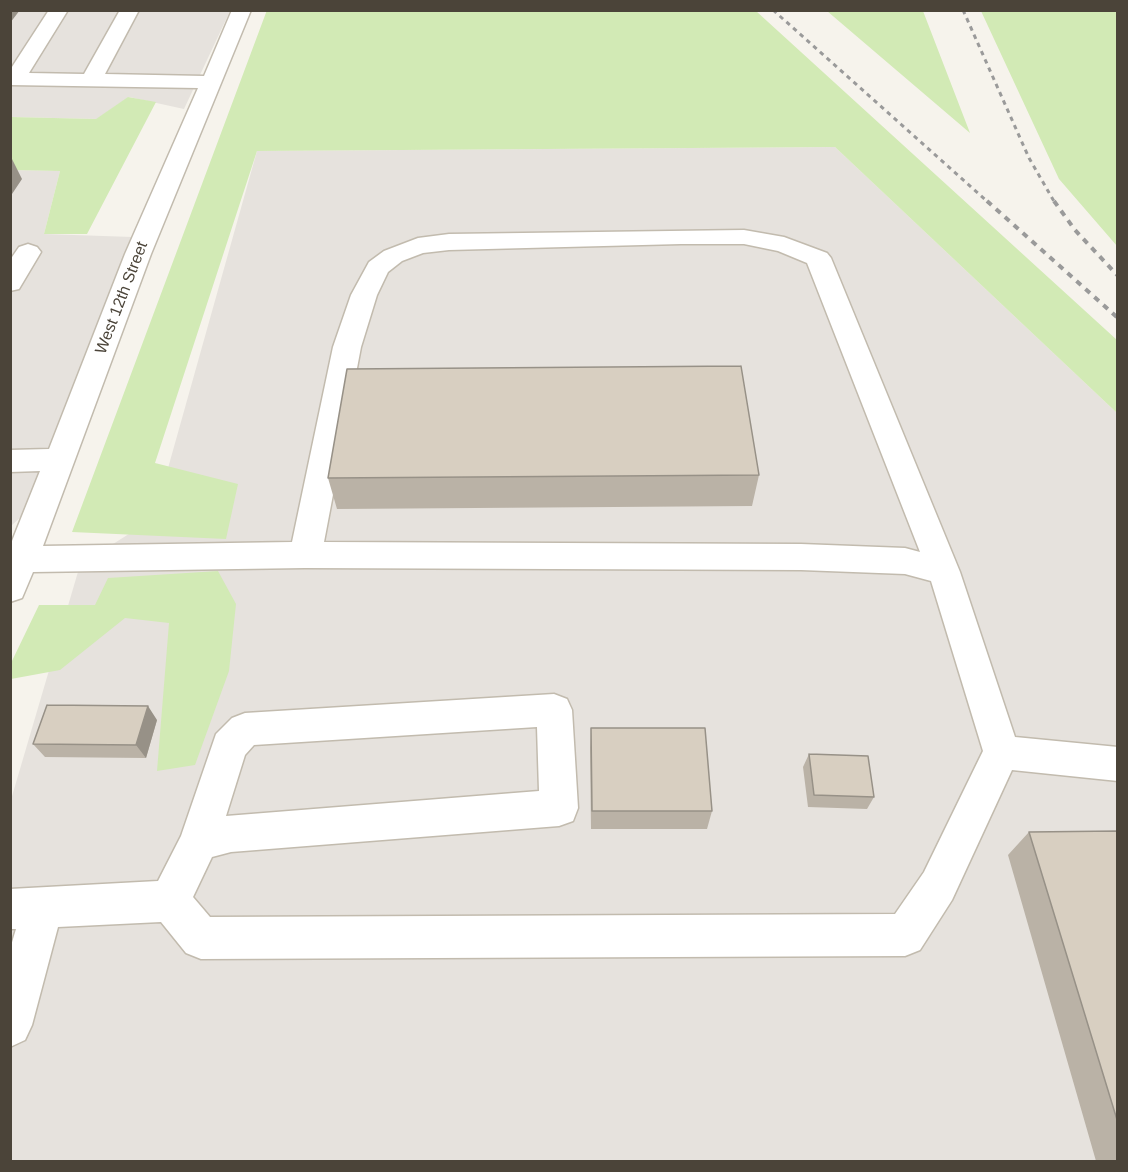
<!DOCTYPE html>
<style>
body{margin:0}
#map{position:relative;width:1128px;height:1172px;overflow:hidden;background:#f6f3ec;font-family:Helvetica,sans-serif}
canvas{display:block}
.frame{position:absolute;inset:0;border:12px solid #4b4439;pointer-events:none}
</style>
<div id="map">
<canvas width="1128" height="1172"></canvas>
<div class="frame"></div>
</div>
<script>
const ctx = document.querySelector('canvas').getContext('2d');
ctx.lineJoin = 'round';
function fillPath(path, color) { ctx.fillStyle = color; ctx.fill(path, 'evenodd'); }
const shape = rows => new Path2D(rows.map(r => 'M' + r).join(''));
function stroke(path, color, width, dash) { ctx.strokeStyle = color; ctx.lineWidth = width; ctx.lineCap = dash ? 'butt' : 'round'; ctx.setLineDash(dash || []); ctx.stroke(path); }
function label(font, color, halo, rows, align = 'center') {
  ctx.font = font + ' Helvetica,sans-serif'; ctx.lineWidth = 5; ctx.setLineDash([]); ctx.textBaseline = 'middle'; ctx.strokeStyle = halo; ctx.fillStyle = color; for (const [text, x, y, turn = 0] of rows) {
    ctx.save(); ctx.translate(x, y); ctx.rotate((+turn || 0) * Math.PI / 180); ctx.textAlign = isNaN(turn) ? turn : align; if (halo) ctx.strokeText(text, 0, 0); ctx.fillText(text, 0, 0); ctx.restore();
  }
}
fillPath(shape([
 [11,11,230,11,184,109,129,97,97,119,11,117],
 [835,147,1117,413,1117,1161,11,1161,10,803,80,565,154,518,257,151],
 [11,170,60,171,44,234,133,237,22,516,11,526]
]), '#e6e2dd');
fillPath(shape([
 [267,10,756,11,1117,340,1117,413,835,147,257,151,155,463,238,484,226,539,72,532],
 [827,11,923,11,970,133],
 [981,11,1117,11,1117,246,1059,179],
 [128,97,156,102,87,234,44,234,60,171,11,170,11,117,96,119],
 [218,571,236,604,229,671,195,765,157,771,169,623,125,618,60,670,11,679,11,663,39,605,95,605,108,578]
]), '#d2eab5');
const minor = shape([
 [49,10,68,10,29,73,84,74,120,10,139,10,105,74,204,76,232,10,251,10,151,254,43,546,292,542,333,347,351,295,369,262,384,251,418,238,449,234,744,230,784,237,827,253,831,258,960,572,1015,737,1118,747,1118,781,1012,770,952,900,920,950,905,956,201,959,186,953,161,922,58,927,32,1025,25,1040,10,1047,10,949,16,929,10,929,10,889,158,881,181,836,216,734,232,718,245,713,554,694,567,699,572,710,578,808,573,821,559,826,231,852,212,857,193,897,210,917,895,914,924,872,983,751,931,581,905,574,801,570,305,568,33,572,22,598,10,602,10,546,40,471,10,472,10,450,49,449,125,254,198,88,10,85,10,70,49,10],
 [681,244,744,244,778,251,807,263,920,552,905,548,801,544,324,542,361,347,377,295,388,272,402,261,423,253,449,250,681,244],
 [537,727,539,791,226,816,245,755,254,745,537,727],
 [28,244,37,247,41,252,19,289,10,291,10,260,19,247,28,244]
]);
stroke(minor, '#c2bbae', 3);
fillPath(minor, '#fff');
stroke(shape([
 [773,10,989,203],
 [963,10,1029,158,1055,203]
]), '#9a9a9a', 3, [4.5, 4.5]);
stroke(shape([
 [987,201,1118,318],
 [1054,201,1075,230,1118,276]
]), '#9a9a9a', 4, [6, 6]);
fillPath(shape([
 [759,475,752,506,337,509,328,478],
 [157,720,146,758,45,757,33,744],
 [591,728,712,811,707,829,591,829,590,748],
 [809,754,874,797,867,809,808,807,803,767],
 [1118,831,1118,1161,1096,1161,1008,855,1029,832]
]), '#bab2a6');
fillPath(shape([
 [10,10,20,10,10,23],
 [10,155,22,179,10,197],
 [148,706,157,720,146,758,136,745]
]), '#979187');
const building = shape([
 [741,366,759,475,328,478,347,369,741,366],
 [47,705,148,706,136,745,33,744,47,705],
 [591,728,705,728,712,811,592,811,591,728],
 [809,754,868,756,874,797,814,795,809,754],
 [1118,831,1118,1123,1029,832,1118,831]
]);
fillPath(building, '#d8cfc1');
stroke(building, '#979187', 1.5);
label('16px', '#4b4439', '#fff', [
 ["West 12th Street",122,298,-69]
]);
</script>
